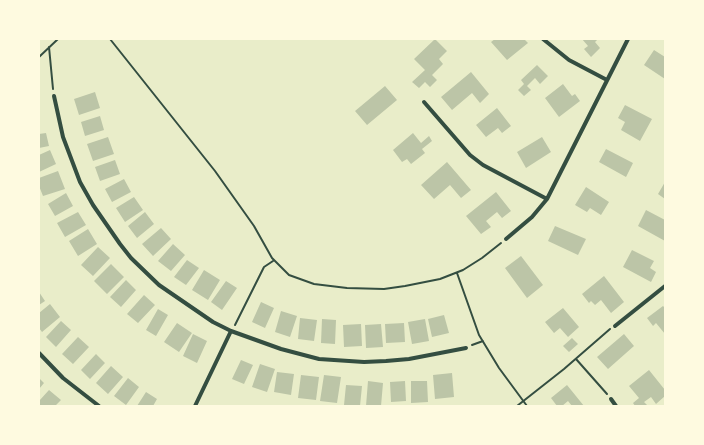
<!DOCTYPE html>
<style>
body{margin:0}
#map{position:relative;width:704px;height:445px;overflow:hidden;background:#e9edc9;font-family:"Roboto Serif",serif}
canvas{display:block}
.frame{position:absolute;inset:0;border:40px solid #fefae0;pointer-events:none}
</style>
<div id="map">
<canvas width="704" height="445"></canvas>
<div class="frame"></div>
</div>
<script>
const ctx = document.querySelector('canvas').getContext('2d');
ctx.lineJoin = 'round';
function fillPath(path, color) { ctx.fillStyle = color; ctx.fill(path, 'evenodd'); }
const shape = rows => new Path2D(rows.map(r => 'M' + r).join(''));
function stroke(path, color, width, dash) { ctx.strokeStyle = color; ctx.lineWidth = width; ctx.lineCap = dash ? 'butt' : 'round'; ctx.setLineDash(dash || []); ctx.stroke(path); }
fillPath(shape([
 [435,39,447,51,439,59,443,64,432,75,437,80,430,87,425,82,419,88,412,82,425,70,414,59],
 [495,39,524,39,528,43,507,60,491,42],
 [582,39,598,39,595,42,600,48,591,57,584,49,588,46],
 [654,50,665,57,665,79,644,65],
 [537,65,548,76,540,84,535,78,527,86,531,90,524,96,518,90,524,84,521,80],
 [471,72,489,94,480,103,472,93,452,110,441,97],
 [563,84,572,96,575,94,580,101,559,117,545,98],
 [385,86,397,100,367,125,355,111],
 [95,92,100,108,79,115,74,99],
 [625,105,652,119,640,141,621,130,625,122,618,118],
 [497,108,511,126,502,133,498,128,486,137,476,125],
 [100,116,104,130,85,136,81,122],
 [46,133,49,146,39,148,39,134],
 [413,133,421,143,429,136,432,141,422,149,425,153,411,164,407,159,402,162,393,150],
 [108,137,114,154,93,161,87,144],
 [542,137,551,152,526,168,517,152],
 [606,149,633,163,626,177,599,162],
 [50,150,56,164,39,172,39,155],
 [115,160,120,174,100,181,95,167],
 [447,162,471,190,461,198,450,185,434,199,421,185],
 [58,171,65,189,43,196,39,186,39,178],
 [124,179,131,192,112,202,105,189],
 [665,182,665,199,658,194],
 [586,187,609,202,601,215,590,208,587,212,575,205],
 [496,192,511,211,502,218,497,212,486,221,491,227,481,234,466,216],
 [66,193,73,206,55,216,48,204],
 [134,197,143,210,125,222,116,208],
 [646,210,665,220,665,241,638,226],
 [78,212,86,225,65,237,57,223],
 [145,212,154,224,137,238,128,226],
 [555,226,586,239,578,255,548,241],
 [161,228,171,239,153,256,142,244],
 [88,229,97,244,78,256,69,241],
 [173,244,185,255,171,271,158,261],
 [98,247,110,258,93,276,81,265],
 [632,250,654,261,650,268,656,272,651,282,623,267],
 [521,256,543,285,527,298,505,268],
 [187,260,199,268,186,285,174,277],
 [111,264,124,277,107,294,94,281],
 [204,270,220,280,208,300,192,290],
 [604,276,624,302,611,313,601,300,595,305,591,301,589,303,582,294],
 [126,280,136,290,121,307,110,297],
 [226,281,237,288,222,310,211,302],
 [39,292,45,301,39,305],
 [144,295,155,305,138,323,127,314],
 [261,302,274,308,265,328,252,322],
 [50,304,60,317,42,332,39,328,39,313],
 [663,306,665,308,665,334,656,323,653,326,647,318],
 [563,308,579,327,568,337,560,328,554,333,545,322],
 [158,309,168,315,156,336,146,330],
 [281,311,297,316,290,337,275,332],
 [444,315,449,333,432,337,428,319],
 [300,318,317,320,314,341,298,339],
 [322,319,336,320,335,344,321,343],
 [425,319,429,341,412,344,408,322],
 [61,321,71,330,56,347,46,337],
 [177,323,192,333,179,352,164,342],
 [404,323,405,342,386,343,385,324],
 [361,324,362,346,344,347,343,325],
 [381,324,383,347,366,348,365,325],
 [193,334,207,341,197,363,183,356],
 [624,334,634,346,608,369,597,357],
 [78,337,89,347,73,364,62,354],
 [572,338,578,344,569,352,563,346],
 [96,354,105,363,90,379,81,370],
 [241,360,253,365,244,384,232,379],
 [260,364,275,369,267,392,252,387],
 [111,366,123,377,108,394,96,383],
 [649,370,665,390,665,396,656,404,651,397,644,402,648,406,635,406,633,403,639,398,629,386],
 [277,372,294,374,291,395,274,392],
 [452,373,454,397,435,399,433,375],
 [301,375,319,377,316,400,298,398],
 [324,375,341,377,337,403,320,401],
 [39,378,44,383,39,389],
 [128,378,139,387,126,405,114,396],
 [368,381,383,383,381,406,366,406],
 [405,381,406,401,391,402,390,382],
 [411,381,427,381,428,402,411,403],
 [346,385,362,386,360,406,344,405],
 [567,385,584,406,572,406,568,401,562,406,557,406,551,398],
 [49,390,61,400,55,406,39,406,39,401],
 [146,392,157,399,153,406,137,406]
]), '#bcc5a7');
stroke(shape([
 [110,39,215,171,254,226,272,258,289,275,314,284,347,288,384,289,405,286,440,279,463,270,482,258,501,243],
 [49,47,53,89],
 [39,57,58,39],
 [457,273,479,335,499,368,527,406],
 [235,325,264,267,273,261],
 [472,345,483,341],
 [576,359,607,394],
 [517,406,564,369,610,329]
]), '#344e41', 2);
stroke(shape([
 [543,39,569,60,607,80],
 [54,96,63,137,80,182,93,205,120,244,131,258,159,285,213,322,231,331,281,349,319,359,364,362,386,361,409,359,466,348],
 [424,102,470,155,483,165,547,199],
 [506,239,532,217,547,199,628,39],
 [615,326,665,286],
 [39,353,63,378,99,406],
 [611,399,616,406],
 [195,406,231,331]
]), '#344e41', 4);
</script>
